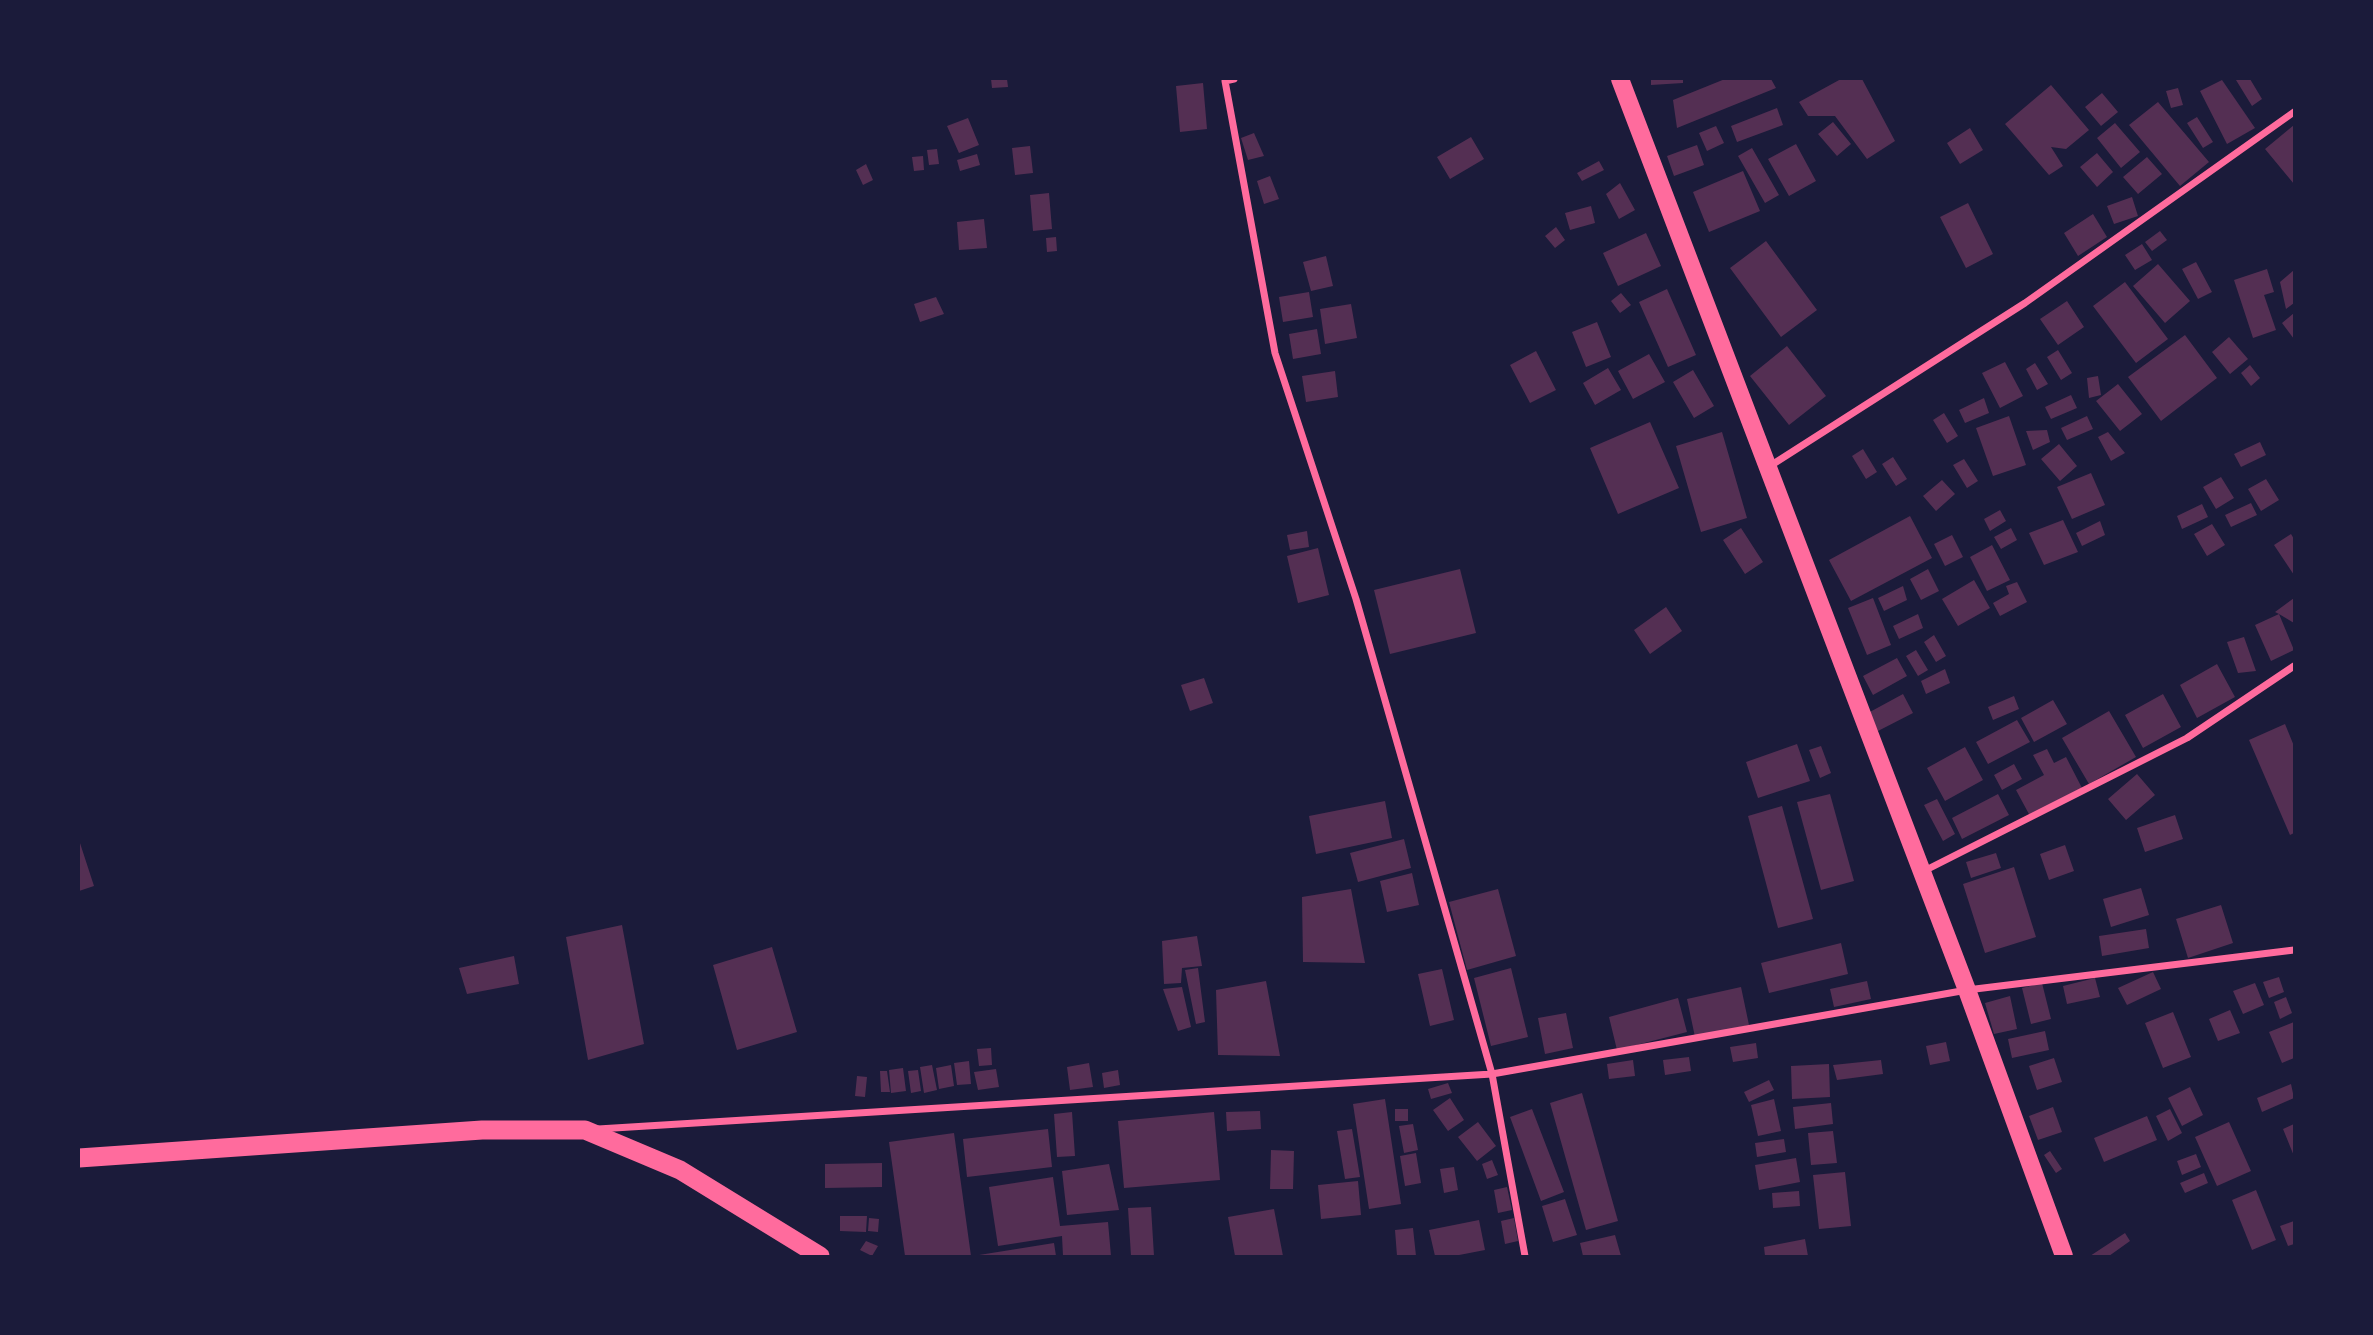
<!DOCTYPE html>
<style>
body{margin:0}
#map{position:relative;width:2373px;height:1335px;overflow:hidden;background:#1b1b3a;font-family:"Libre Baskerville",serif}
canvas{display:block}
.frame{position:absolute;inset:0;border:80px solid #1b1b3a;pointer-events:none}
</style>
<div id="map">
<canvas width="2373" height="1335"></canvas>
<div class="frame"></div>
</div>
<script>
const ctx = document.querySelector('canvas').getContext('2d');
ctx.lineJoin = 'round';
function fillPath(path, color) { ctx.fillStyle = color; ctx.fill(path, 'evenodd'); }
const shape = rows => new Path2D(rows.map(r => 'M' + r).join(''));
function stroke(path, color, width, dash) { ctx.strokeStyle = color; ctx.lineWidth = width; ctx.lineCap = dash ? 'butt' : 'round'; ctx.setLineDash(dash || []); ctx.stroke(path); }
fillPath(shape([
 [991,79,1007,79,1008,87,992,88],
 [1651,79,1683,79,1683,83,1651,85],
 [1725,79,1771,79,1776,88,1677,128,1673,100],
 [1841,79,1862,79,1895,141,1867,159,1835,116,1808,116,1799,102],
 [2239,79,2250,79,2262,99,2252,106,2236,80],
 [2222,80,2255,128,2227,144,2200,91],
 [1203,83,1207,129,1180,132,1176,86],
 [2051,85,2089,130,2066,149,2051,147,2063,166,2049,175,2005,124],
 [2178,88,2183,105,2171,108,2166,91],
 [2102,93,2118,112,2101,126,2085,107],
 [2158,102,2209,162,2180,186,2129,125],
 [1777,108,1783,125,1737,142,1731,126],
 [2197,117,2213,142,2203,148,2187,123],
 [968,118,979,145,959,153,947,126],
 [1833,122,1851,144,1837,156,1818,134],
 [2115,123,2140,152,2121,168,2097,138],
 [2294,125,2294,184,2265,149],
 [1716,126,1724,143,1707,151,1699,133],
 [1970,128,1983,150,1960,164,1947,143],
 [1254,133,1264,156,1248,160,1241,138],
 [1471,137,1484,159,1450,179,1437,157],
 [1796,144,1816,181,1789,196,1768,159],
 [1697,145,1704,165,1674,176,1667,156],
 [1030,146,1033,173,1015,175,1012,148],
 [1752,148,1779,195,1765,203,1738,156],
 [937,149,939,164,929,165,927,150],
 [2097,153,2113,172,2097,187,2080,167],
 [977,154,980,165,960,171,957,160],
 [923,156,924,170,914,171,912,157],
 [2147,157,2162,174,2138,194,2123,177],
 [1599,161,1604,170,1582,181,1577,173],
 [866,164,873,180,863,185,856,170],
 [1743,171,1760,211,1709,232,1693,192],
 [1270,176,1279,199,1264,204,1257,181],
 [1620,183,1635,210,1619,219,1606,194],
 [1049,193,1052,229,1033,231,1030,195],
 [2132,197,2138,216,2114,224,2107,206],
 [1968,203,1993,254,1966,268,1940,217],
 [1591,206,1595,223,1570,230,1565,213],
 [2093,214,2107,237,2078,256,2064,233],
 [984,219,987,248,959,250,957,222],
 [1556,227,1565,240,1555,248,1545,236],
 [2160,231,2167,240,2152,251,2145,242],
 [1646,233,1661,266,1618,286,1603,253],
 [1056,237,1057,251,1047,252,1046,238],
 [1766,241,1817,310,1781,337,1730,268],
 [2142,244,2152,260,2135,270,2125,255],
 [1326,256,1333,286,1311,291,1303,262],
 [2196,262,2212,292,2198,299,2182,269],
 [2158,264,2190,301,2165,323,2133,286],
 [2267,269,2274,292,2264,295,2276,330,2253,338,2234,280],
 [2294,270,2294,303,2286,309,2280,282],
 [2125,282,2168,339,2136,363,2093,306],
 [1667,289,1696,355,1668,367,1639,302],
 [1309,292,1313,317,1283,322,1279,297],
 [1621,293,1631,305,1620,313,1611,301],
 [936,297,944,314,920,322,914,304],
 [2067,301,2084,327,2058,345,2040,319],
 [1351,304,1357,338,1325,344,1320,309],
 [2294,313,2294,339,2282,323],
 [1597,322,1611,357,1586,367,1572,332],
 [1317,329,1321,354,1293,359,1289,334],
 [2185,335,2217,378,2161,421,2128,377],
 [2229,337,2248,359,2230,374,2212,352],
 [1787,346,1826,396,1789,425,1750,376],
 [2058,350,2072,373,2061,380,2047,357],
 [1536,351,1556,390,1530,403,1510,365],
 [1649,354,1665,382,1633,399,1618,371],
 [2005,362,2023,396,2000,408,1982,373],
 [2035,363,2048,384,2037,390,2026,369],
 [2250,365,2260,378,2251,386,2241,373],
 [1608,368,1621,390,1595,405,1583,383],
 [1693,370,1714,406,1694,418,1673,382],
 [1335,371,1338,397,1306,402,1302,376],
 [2098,376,2101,395,2089,398,2087,378],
 [2118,384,2142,414,2120,431,2096,401],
 [2071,395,2077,408,2051,419,2045,407],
 [1984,398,1989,413,1965,423,1959,410],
 [1944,413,1958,436,1947,443,1933,420],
 [2009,416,2026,465,1993,476,1976,428],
 [2087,416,2093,429,2067,440,2061,428],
 [1650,422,1679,488,1618,514,1590,448],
 [2047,430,2050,442,2033,450,2026,431],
 [1722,432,1747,518,1701,532,1676,446],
 [2108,432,2125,453,2111,461,2098,437],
 [2260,442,2266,455,2241,467,2234,454],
 [2059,444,2077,466,2060,481,2041,459],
 [1863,449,1877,472,1866,479,1852,456],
 [1893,457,1907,479,1896,486,1882,464],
 [1964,459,1978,481,1967,488,1953,465],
 [2091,473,2105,505,2072,519,2057,487],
 [2221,477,2234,498,2216,509,2203,487],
 [2266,479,2279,500,2261,511,2248,489],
 [1942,480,1955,494,1936,511,1923,496],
 [2251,503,2257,515,2231,527,2225,515],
 [2202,504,2208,517,2182,529,2177,516],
 [2000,510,2006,521,1990,531,1984,519],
 [1910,516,1932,558,1851,601,1829,560],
 [2063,520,2078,552,2044,565,2029,533],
 [2100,521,2105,535,2082,546,2076,533],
 [2212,524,2225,545,2207,556,2194,534],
 [1741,528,1763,562,1745,574,1723,540],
 [2011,528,2017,540,2001,549,1994,537],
 [1307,531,1309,547,1290,550,1287,535],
 [2291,534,2294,539,2294,575,2274,545],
 [1952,535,1963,557,1945,566,1934,544],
 [1992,545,2010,580,1987,591,1970,557],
 [1318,548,1329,595,1298,603,1287,556],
 [1460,569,1476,633,1390,654,1374,590],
 [1928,569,1939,591,1921,600,1910,579],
 [1974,580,1990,608,1958,626,1942,599],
 [2017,582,2027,602,2000,616,1993,603,2009,594,2006,586],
 [1903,586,1907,600,1884,611,1878,598],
 [1873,598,1891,645,1867,655,1848,608],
 [2294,598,2294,623,2279,614,2294,650,2271,661,2255,625,2279,614,2275,612],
 [1666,607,1682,631,1650,654,1634,630],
 [1918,614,1923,628,1899,639,1893,626],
 [1934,635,1946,656,1936,662,1924,642],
 [2244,637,2256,671,2238,673,2227,642],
 [1916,650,1928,670,1918,676,1906,656],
 [1897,658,1907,676,1873,695,1863,676],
 [2217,664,2235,697,2197,718,2180,685],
 [1945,669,1950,683,1926,694,1921,681],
 [1204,678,1213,703,1190,711,1181,685],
 [1903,694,1913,713,1878,731,1868,713],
 [2163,694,2181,727,2143,748,2125,715],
 [2014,696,2019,709,1993,720,1988,707],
 [2053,700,2067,724,2034,742,2021,718],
 [2109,711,2136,757,2089,784,2062,738],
 [2017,720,2030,742,1988,764,1976,742],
 [2285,724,2294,746,2294,833,2290,835,2249,740],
 [1797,744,1810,781,1758,798,1746,762],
 [1821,746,1831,773,1820,778,1809,750],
 [1965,747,1983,780,1945,801,1927,768],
 [2047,749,2054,763,2066,757,2082,788,2030,816,2016,790,2044,775,2033,755],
 [2014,764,2022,779,2002,790,1994,775],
 [2137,774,2155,795,2126,820,2108,799],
 [1830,794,1854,881,1821,890,1797,802],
 [1998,794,2009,815,1962,839,1952,818],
 [1937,799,1955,834,1943,841,1924,805],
 [1385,801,1392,838,1316,854,1309,816],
 [1782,806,1813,919,1778,928,1748,816],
 [2175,815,2183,839,2145,852,2137,828],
 [1404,839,1411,868,1358,882,1350,853],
 [79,840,94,886,79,891],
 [2065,845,2074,871,2049,880,2040,854],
 [1996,853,2001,868,1971,878,1966,862],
 [2014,867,2036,937,1985,953,1963,884],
 [1412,873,1419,905,1387,912,1380,881],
 [2141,888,2149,915,2111,927,2103,899],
 [1351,889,1365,963,1303,962,1302,897],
 [1498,889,1516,956,1467,970,1449,902],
 [2221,905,2233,943,2188,958,2176,919],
 [622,925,644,1044,588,1060,566,937],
 [2146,929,2149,948,2102,956,2099,936],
 [1197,936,1202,966,1182,968,1181,983,1164,984,1162,941],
 [1841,943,1848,974,1769,993,1761,963],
 [772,947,797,1032,737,1050,713,965],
 [514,956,519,984,467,994,459,968],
 [1198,968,1205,1022,1196,1024,1185,970],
 [1511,968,1528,1037,1491,1046,1474,978],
 [1442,969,1454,1020,1430,1026,1418,974],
 [2153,972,2161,989,2127,1005,2118,988],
 [2279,977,2284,992,2269,998,2263,982],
 [2095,978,2100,997,2067,1004,2063,986],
 [1266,981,1280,1056,1218,1055,1216,990],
 [1867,981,1871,999,1834,1007,1830,989],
 [2042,983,2051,1019,2031,1024,2022,988],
 [2255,983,2264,1005,2243,1014,2233,991],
 [1182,987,1191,1027,1178,1031,1163,989],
 [1741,987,1749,1025,1695,1037,1687,999],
 [2010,996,2017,1029,1994,1034,1985,1003],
 [2286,997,2292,1013,2280,1019,2274,1002],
 [1678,998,1687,1032,1617,1050,1609,1017],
 [2230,1010,2240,1033,2218,1041,2209,1019],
 [2173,1012,2191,1057,2163,1068,2145,1023],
 [1566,1013,1573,1048,1545,1054,1538,1018],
 [2294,1022,2294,1058,2282,1063,2269,1032],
 [2045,1031,2049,1050,2012,1058,2008,1039],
 [1946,1042,1950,1061,1930,1065,1926,1046],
 [1756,1043,1758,1058,1733,1062,1730,1047],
 [991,1048,992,1065,979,1066,977,1049],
 [1689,1057,1691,1071,1665,1075,1663,1060],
 [2054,1058,2062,1082,2037,1090,2029,1066],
 [1633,1060,1635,1076,1609,1079,1607,1064],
 [1881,1060,1883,1074,1837,1080,1833,1065],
 [969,1061,971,1084,957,1085,954,1063],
 [1089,1063,1093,1087,1070,1090,1067,1067],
 [1829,1064,1830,1097,1792,1099,1791,1066],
 [932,1065,937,1090,924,1093,920,1067],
 [951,1065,954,1086,939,1089,936,1068],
 [903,1068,906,1091,891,1093,889,1070],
 [996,1069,999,1087,978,1090,974,1072],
 [918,1070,921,1091,911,1093,908,1071],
 [1118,1070,1120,1085,1104,1088,1102,1073],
 [880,1071,887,1071,890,1092,881,1092],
 [857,1076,867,1077,865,1097,855,1096],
 [1769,1080,1774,1090,1749,1102,1744,1092],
 [1448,1083,1452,1093,1431,1099,1428,1089],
 [2291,1084,2294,1098,2262,1112,2257,1098],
 [2190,1087,2203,1115,2182,1126,2168,1098],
 [1582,1093,1618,1221,1586,1230,1550,1103],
 [1450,1098,1464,1120,1448,1131,1433,1110],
 [1385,1099,1401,1204,1369,1209,1353,1104],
 [1774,1099,1781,1131,1758,1136,1751,1105],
 [1831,1103,1833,1124,1795,1129,1793,1107],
 [2053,1107,2062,1132,2038,1140,2029,1116],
 [1395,1109,1408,1109,1408,1121,1395,1121],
 [1532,1109,1564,1192,1541,1201,1510,1117],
 [2170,1109,2182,1133,2168,1141,2156,1116],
 [1260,1111,1261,1129,1227,1131,1226,1112],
 [1072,1112,1075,1156,1057,1157,1054,1114],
 [1214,1112,1220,1180,1124,1188,1118,1121],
 [2147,1116,2157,1140,2104,1162,2094,1138],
 [1478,1122,1496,1146,1477,1161,1458,1137],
 [2229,1122,2251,1171,2217,1186,2195,1137],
 [1413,1124,1418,1150,1404,1153,1399,1126],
 [2294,1124,2294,1156,2283,1129],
 [1048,1129,1052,1167,967,1177,963,1139],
 [1352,1129,1360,1177,1345,1179,1337,1131],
 [1833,1131,1837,1163,1811,1165,1808,1133],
 [954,1133,971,1256,905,1256,889,1142],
 [1784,1139,1786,1152,1757,1157,1755,1143],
 [1271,1150,1294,1151,1293,1189,1270,1189],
 [2050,1151,2062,1169,2056,1173,2044,1155],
 [1416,1153,1421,1183,1405,1186,1400,1156],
 [2196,1154,2201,1167,2182,1175,2177,1161],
 [1796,1158,1800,1182,1759,1190,1755,1165],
 [1492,1160,1498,1175,1487,1179,1482,1164],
 [882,1163,882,1187,825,1188,825,1164],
 [1109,1164,1119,1210,1067,1215,1062,1171],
 [1454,1167,1458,1190,1444,1193,1440,1169],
 [1845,1172,1851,1226,1819,1229,1813,1175],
 [2204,1173,2208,1183,2185,1193,2180,1183],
 [1053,1177,1060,1226,1108,1222,1111,1256,1063,1256,1062,1236,998,1246,989,1187],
 [1358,1181,1361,1215,1321,1219,1318,1185],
 [1507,1187,1512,1210,1498,1213,1494,1190],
 [2256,1190,2276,1240,2252,1250,2232,1200],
 [1799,1191,1800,1206,1773,1208,1772,1193],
 [1565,1199,1577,1235,1553,1242,1542,1206],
 [1151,1207,1154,1256,1131,1256,1128,1208],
 [1274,1209,1283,1256,1235,1256,1228,1217],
 [840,1216,867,1216,866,1232,840,1231],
 [869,1218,879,1219,878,1232,868,1231],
 [1514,1218,1518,1241,1505,1244,1501,1221],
 [1479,1220,1485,1250,1454,1256,1435,1256,1429,1230],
 [2294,1221,2294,1244,2288,1246,2280,1226],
 [1413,1228,1416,1256,1397,1256,1395,1230],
 [2125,1233,2130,1241,2109,1256,2090,1256],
 [1615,1235,1621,1256,1583,1256,1580,1243],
 [1805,1239,1808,1256,1765,1256,1764,1247],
 [866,1241,878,1246,872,1256,860,1250],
 [1054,1243,1056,1256,980,1256,979,1255]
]), '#542f53');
stroke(shape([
 [1234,79,1225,81,1275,353,1356,599,1492,1074,1525,1256],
 [1770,466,2025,303,2294,112],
 [1922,872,2187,738,2294,666],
 [598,1129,1492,1074,1967,990,2294,950]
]), '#ff6b9d', 7);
stroke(shape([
 [1620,79,1967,990,2064,1256]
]), '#ff6b9d', 18);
stroke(shape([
 [79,1158,482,1130,585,1130,680,1170,820,1256]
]), '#ff6b9d', 19);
</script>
